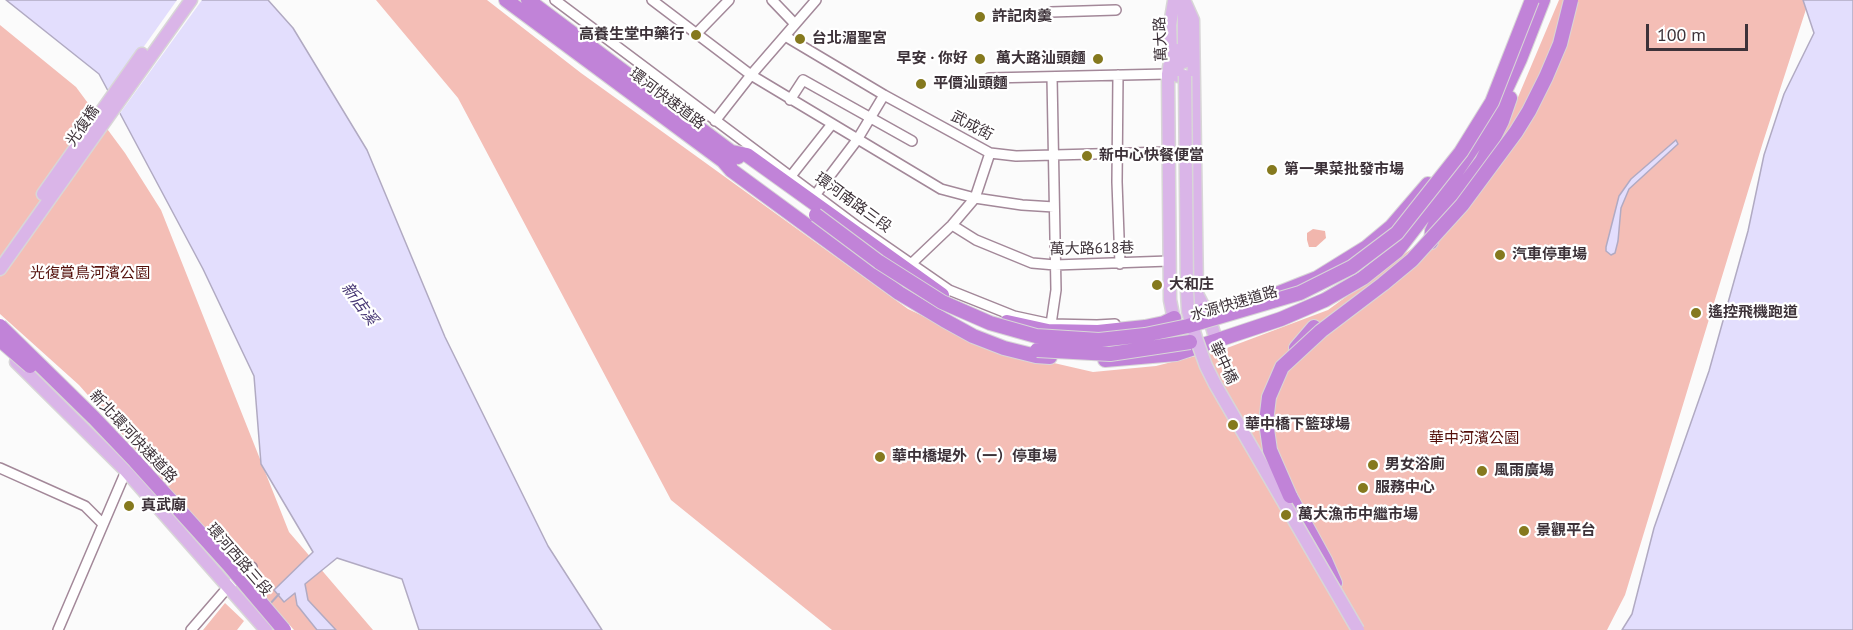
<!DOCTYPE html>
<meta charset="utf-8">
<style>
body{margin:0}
#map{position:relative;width:1853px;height:630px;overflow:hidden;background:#fbfbfb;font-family:"PT Sans",sans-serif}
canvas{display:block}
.scale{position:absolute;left:1646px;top:24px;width:102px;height:27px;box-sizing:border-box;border:3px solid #3d3239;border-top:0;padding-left:8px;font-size:18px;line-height:21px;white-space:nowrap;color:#3d3239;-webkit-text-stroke:4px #fff;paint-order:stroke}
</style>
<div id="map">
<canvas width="1853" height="630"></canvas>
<div class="scale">100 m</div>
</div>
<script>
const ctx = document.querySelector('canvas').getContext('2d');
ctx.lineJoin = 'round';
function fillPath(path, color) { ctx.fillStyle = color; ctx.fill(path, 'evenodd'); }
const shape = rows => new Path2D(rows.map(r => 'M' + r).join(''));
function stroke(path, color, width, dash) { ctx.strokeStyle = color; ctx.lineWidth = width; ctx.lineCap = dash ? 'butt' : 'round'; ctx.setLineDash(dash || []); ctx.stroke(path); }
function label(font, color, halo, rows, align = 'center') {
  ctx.font = font + ' "PT Sans","Noto Sans TC",sans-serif'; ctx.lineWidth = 4.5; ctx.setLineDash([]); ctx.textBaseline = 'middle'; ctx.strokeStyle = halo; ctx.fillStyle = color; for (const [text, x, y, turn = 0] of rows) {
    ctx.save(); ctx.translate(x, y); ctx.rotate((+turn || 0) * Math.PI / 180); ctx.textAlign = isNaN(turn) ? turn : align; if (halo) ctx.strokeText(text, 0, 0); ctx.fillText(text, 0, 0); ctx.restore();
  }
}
fillPath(shape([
 [376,0,487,0,581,73,908,309,993,349,1093,372,1156,366,1227,348,1328,310,1414,247,1442,221,1505,128,1559,0,1809,0,1763,142,1625,595,1607,630,832,630,671,500,458,98],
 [0,25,76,87,125,153,161,210,289,532,373,630,294,630,79,385,0,314],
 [225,603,244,621,237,630,203,630]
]), '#f4beb6');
fillPath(shape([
 [1313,229,1325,231,1326,238,1316,247,1309,247,1307,240,1307,233]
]), '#f1b6ad');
const water = shape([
 [6,0,268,0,293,28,367,150,445,337,548,546,602,630,419,630,402,579,337,558,305,584,308,600,336,630,317,630,297,605,295,593,284,602,274,590,313,552,261,464,254,376,203,269,99,74,6,0],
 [1803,0,1853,0,1853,630,1622,630,1632,614,1654,528,1709,371,1748,231,1764,155,1784,94,1814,33,1803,0],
 [1676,140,1678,144,1629,189,1621,208,1618,241,1615,253,1611,255,1606,251,1606,247,1619,196,1631,179,1676,140]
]);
fillPath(water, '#e3defd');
stroke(water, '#b1aac2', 1.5);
fillPath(shape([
 [177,0,202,0,118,116,108,97]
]), '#fbfbfb');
stroke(shape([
 [269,605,279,594]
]), '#b1aac2', 2);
const minor = shape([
 [555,0,858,227,949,290,1014,316,1051,324,1097,325,1115,324],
 [652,0,751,75,941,189,975,198,1022,205,1054,207],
 [772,0,795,24],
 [1051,12,1116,10],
 [697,33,729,0],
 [785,36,884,95,990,153,1016,156,1169,152],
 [1118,75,1117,182,1120,264],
 [989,78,1168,74],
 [790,100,803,80,912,141],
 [715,121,751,75,816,0],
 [791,176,832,124],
 [816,194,857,140,884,95],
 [952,225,976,240,1032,263,1055,265,1169,261],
 [911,264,952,225,975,198,990,153],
 [1051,324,1056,290,1052,77],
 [0,468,85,506,103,524],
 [58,630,126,471],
 [191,630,229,586,252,567]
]);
const major = shape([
 [1184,0,1193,20,1197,294,1209,317,1216,340],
 [1174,1,1170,25,1171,56,1168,74,1170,300,1175,325,1173,339,1176,353],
 [1184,5,1184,62],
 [1177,50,1178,76],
 [43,194,142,54],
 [0,269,191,0],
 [16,362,126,471,266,630]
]);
const highway = shape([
 [506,0,730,166],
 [528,0,738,157],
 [732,152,747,155,942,295],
 [724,162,731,170,844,253,899,293,944,320,973,336,1004,348,1036,356,1050,357],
 [1431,242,1432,231,1436,222,1482,161,1502,121,1510,98],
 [1279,293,1317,278,1367,247,1391,227,1428,184],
 [1204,310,1249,302],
 [1007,322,1048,331,1098,332,1145,327,1164,323,1174,318],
 [1296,348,1314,327],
 [1105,360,1176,354,1281,319,1325,300,1363,278,1397,251,1444,190,1492,119,1520,59,1543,0],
 [1290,496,1325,560,1335,583]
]);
stroke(minor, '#a38899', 12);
stroke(major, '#d8d6d7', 15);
stroke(highway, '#d8d6d7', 16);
stroke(minor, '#fff', 9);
stroke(major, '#dab5e8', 12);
stroke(highway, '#c183d8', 14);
const majorBridge = shape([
 [1185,76,1187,291,1188,311,1196,338,1206,366,1215,384,1358,630]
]);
const highwayBridge = shape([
 [816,215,879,262,942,302,990,323,1036,336,1099,340,1145,335,1188,326,1300,293,1352,267,1397,233,1461,152,1492,102,1532,0],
 [0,326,94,418,135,461,228,564,284,630],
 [0,340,30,366],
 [1037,350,1110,354,1190,342],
 [1290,496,1270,450,1266,422,1269,397,1282,367,1321,331,1383,284,1412,260,1462,205,1516,132,1529,111,1546,77,1560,44,1571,0]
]);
stroke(majorBridge, '#d8d6d7', 15, []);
stroke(highwayBridge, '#d8d6d7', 16, []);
stroke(majorBridge, '#dab5e8', 12);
stroke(highwayBridge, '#c183d8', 14);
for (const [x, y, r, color] of [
 [980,17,6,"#85791e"],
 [696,35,6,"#85791e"],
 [800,39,6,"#85791e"],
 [980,59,6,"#85791e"],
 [1098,59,6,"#85791e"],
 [921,84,6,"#85791e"],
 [1087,156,6,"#85791e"],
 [1272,170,6,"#85791e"],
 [1500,255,6,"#85791e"],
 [1157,285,6,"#85791e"],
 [1696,313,6,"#85791e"],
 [1233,425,6,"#85791e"],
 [880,457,6,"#85791e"],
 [1373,465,6,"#85791e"],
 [1482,471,6,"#85791e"],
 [1363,488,6,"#85791e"],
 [129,506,6,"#85791e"],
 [1286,515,6,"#85791e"],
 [1524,531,6,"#85791e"]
]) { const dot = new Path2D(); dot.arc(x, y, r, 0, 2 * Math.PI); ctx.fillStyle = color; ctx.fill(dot); stroke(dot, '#fff', 2); }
label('bold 15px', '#3d3239', '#fff', [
 ["許記肉羹",992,17],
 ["高養生堂中藥行",684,35,"right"],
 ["台北湄聖宮",812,39],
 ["早安 · 你好",968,59,"right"],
 ["萬大路汕頭麵",1086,59,"right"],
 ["平價汕頭麵",933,84],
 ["新中心快餐便當",1099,156],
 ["第一果菜批發市場",1284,170],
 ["汽車停車場",1512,255],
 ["大和庄",1169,285],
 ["遙控飛機跑道",1708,313],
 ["華中橋下籃球場",1245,425],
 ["華中橋堤外（一）停車場",892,457],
 ["男女浴廁",1385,465],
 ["風雨廣場",1494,471],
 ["服務中心",1375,488],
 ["真武廟",141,506],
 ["萬大漁市中繼市場",1298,515],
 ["景觀平台",1536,531]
], 'left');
label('15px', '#3d3239', '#fff', [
 ["萬大路",1161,39,-93],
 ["環河快速道路",667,99,37],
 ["光復橋",83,126,-55],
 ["武成街",972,126,28],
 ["環河南路三段",853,203,36],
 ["萬大路618巷",1092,249,-1],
 ["水源快速道路",1234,304,-16],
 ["華中橋",1223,363,65],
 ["新北環河快速道路",133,437,47],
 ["環河西路三段",239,560,49]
]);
label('15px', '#54100b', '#fff', [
 ["光復賞鳥河濱公園",90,274],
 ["華中河濱公園",1474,439]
]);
label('italic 16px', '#473774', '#fff', [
 ["新店溪",359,304,53]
]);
</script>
